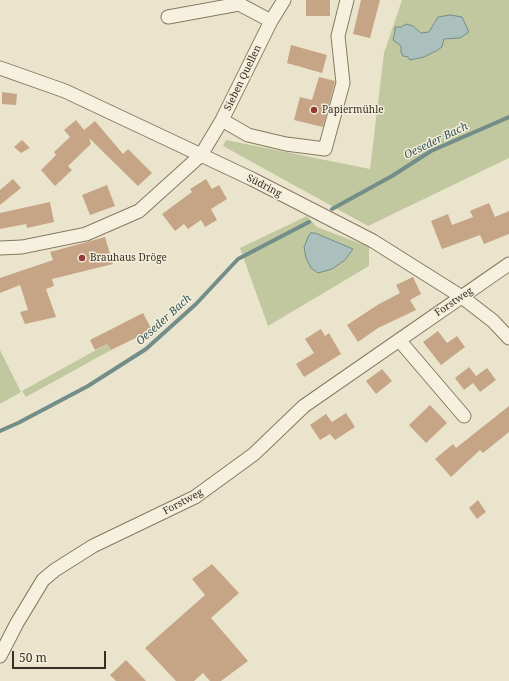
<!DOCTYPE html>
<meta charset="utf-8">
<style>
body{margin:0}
#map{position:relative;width:509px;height:681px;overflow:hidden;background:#ebe4cc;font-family:"Noto Serif",serif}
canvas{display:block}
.scale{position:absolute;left:12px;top:651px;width:94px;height:18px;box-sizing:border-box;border:2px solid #392f23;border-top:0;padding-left:5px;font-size:12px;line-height:14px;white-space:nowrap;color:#392f23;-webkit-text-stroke:3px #f3eedb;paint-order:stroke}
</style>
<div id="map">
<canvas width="509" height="681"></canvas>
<div class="scale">50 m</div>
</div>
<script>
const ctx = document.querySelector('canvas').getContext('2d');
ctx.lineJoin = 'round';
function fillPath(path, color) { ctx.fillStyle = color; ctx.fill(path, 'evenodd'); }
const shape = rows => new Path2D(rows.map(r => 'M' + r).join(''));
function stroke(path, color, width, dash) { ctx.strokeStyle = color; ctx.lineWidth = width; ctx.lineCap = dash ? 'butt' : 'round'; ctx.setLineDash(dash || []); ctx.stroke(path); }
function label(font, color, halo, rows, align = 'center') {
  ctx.font = font + ' "Noto Serif",serif'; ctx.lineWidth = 3; ctx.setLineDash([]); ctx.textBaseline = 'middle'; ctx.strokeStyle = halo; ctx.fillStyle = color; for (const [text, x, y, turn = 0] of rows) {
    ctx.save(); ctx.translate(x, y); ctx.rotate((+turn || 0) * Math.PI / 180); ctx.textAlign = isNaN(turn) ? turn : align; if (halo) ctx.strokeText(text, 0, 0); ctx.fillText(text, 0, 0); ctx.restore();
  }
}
fillPath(shape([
 [402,0,509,0,509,158,368,226,223,146,226,140,370,169,384,53],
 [307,216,317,227,369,247,369,266,268,326,240,248],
 [107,344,111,350,26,397,22,391],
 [0,350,21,392,0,404]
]), '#c1c8a0');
const water = shape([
 [450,15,462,17,469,32,460,38,444,39,442,47,436,51,424,57,410,60,408,57,403,56,401,52,401,46,393,40,395,32,395,27,401,27,406,24,413,26,421,33,429,32,438,17,450,15],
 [311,233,315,233,353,249,345,260,332,269,318,273,311,268,306,258,304,247,309,235,311,233]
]);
fillPath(water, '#abc0bc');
stroke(water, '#738e89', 1);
stroke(shape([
 [332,209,392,176,431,151,509,117],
 [0,431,18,423,88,386,146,349,196,304,238,259,309,222]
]), '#738e89', 4);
fillPath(shape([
 [306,0,330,0,330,16,306,16],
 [361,0,380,0,370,38,353,34],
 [291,45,327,55,322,73,287,63],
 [319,77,335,81,335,82,323,127,294,120,300,97,312,100],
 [2,92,17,94,16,105,2,104],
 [76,120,84,130,95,121,123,154,128,149,152,173,138,186,89,138,91,144,68,166,72,170,55,186,41,170,56,155,54,152,70,137,64,130],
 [22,140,30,148,21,153,14,147],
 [13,179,21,188,0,205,0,190],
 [206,179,212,189,219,185,227,199,211,209,217,220,205,227,201,220,188,229,184,224,175,231,162,214,192,192,190,189],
 [107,185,115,206,90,215,82,195],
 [50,202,54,222,27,228,26,224,0,229,0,213],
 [489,203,495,217,509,211,509,234,484,244,480,235,442,249,431,221,448,214,452,225,473,217,470,211],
 [105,237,113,264,52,279,54,286,46,289,56,317,25,324,20,312,28,310,20,285,0,293,0,278,53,260,50,252],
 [413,277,421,294,410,300,416,310,378,328,358,342,347,325,379,304,400,293,396,285],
 [143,313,152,330,111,350,107,344,95,350,90,340],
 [321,329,325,336,329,333,341,354,304,377,296,364,314,353,305,339],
 [438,331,447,343,457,336,465,347,441,365,423,342],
 [469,367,476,376,487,368,496,380,480,392,473,383,464,390,455,378],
 [382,369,392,381,376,394,366,381],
 [430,405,447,423,426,443,409,425],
 [509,406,509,432,483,453,480,450,451,477,435,459,453,444,456,448],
 [346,413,355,427,335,440,330,434,320,440,310,425,326,414,332,422],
 [478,500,486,512,477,519,469,508],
 [212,564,239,593,211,618,248,661,221,681,210,681,203,673,194,681,176,681,145,648,205,595,192,579],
 [126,660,146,681,116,681,110,675]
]), '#c5a586');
const minor = shape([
 [168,17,239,4,271,21],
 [0,68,65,91,252,179,373,241,462,297,493,321,509,338],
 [222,120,248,135,286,144,325,149,343,83,338,36,347,0],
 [0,248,22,247,86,234,139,211,201,155,222,120,271,21,284,0],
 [399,340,464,416],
 [0,656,17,623,43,580,55,570,93,546,195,497,254,454,304,406,509,264]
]);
stroke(minor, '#877861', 15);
stroke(minor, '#f6f1df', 13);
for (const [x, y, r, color] of [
 [314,110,4,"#903d37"],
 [82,258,4,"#903d37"]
]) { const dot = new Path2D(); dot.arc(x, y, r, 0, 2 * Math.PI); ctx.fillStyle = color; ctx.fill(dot); stroke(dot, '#f3eedb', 1.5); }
label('10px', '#392f23', '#f3eedb', [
 ["Sieben Quellen",243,78,-64],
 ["Südring",264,186,27],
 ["Forstweg",454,302,-34],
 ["Forstweg",183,502,-28]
]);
label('10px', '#392f23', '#f3eedb', [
 ["Papiermühle",322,110],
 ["Brauhaus Dröge",90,258]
], 'left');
label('italic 11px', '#345757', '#f3eedb', [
 ["Oeseder Bach",436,141,-26],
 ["Oeseder Bach",164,320,-42]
]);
</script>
